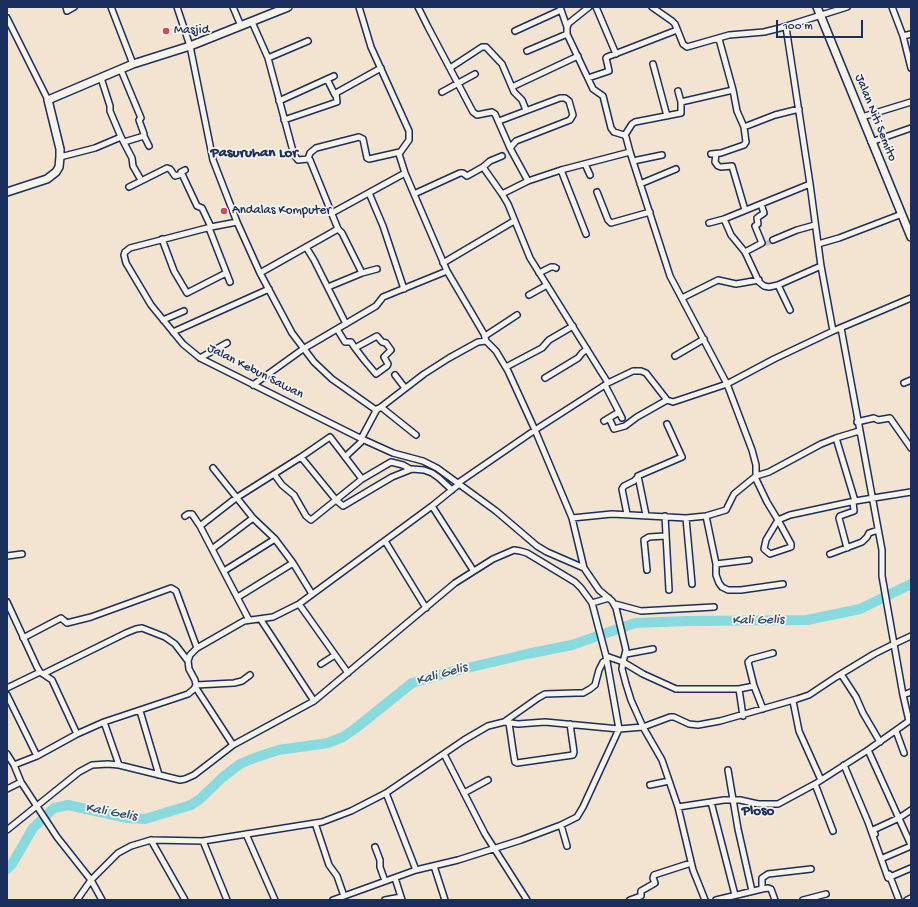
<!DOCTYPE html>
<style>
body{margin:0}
#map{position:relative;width:918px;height:907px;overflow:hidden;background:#f2e4d0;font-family:"Gochi Hand",sans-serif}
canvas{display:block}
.frame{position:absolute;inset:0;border:8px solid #1b2f5e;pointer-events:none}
.scale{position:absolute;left:776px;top:20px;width:87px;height:18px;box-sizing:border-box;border:2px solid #1b2f5e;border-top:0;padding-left:5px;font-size:12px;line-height:14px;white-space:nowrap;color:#1b2f5e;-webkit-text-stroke:3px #f7f3e8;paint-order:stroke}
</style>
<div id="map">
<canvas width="918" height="907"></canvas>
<div class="frame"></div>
<div class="scale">100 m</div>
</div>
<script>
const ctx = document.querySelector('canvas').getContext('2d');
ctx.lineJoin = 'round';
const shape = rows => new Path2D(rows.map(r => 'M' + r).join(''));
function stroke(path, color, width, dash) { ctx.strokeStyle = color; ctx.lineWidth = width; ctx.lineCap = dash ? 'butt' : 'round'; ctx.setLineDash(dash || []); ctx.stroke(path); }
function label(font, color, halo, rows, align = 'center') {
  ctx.font = font + ' "Gochi Hand",sans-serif'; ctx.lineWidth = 3.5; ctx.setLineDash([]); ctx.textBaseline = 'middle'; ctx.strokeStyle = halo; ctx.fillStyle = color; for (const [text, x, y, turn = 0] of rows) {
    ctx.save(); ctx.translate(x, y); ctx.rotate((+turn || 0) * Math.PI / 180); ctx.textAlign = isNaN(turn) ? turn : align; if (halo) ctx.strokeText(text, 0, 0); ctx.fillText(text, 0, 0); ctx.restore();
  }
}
stroke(shape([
 [7,869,12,864,33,828,54,808,68,805,127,818,145,819,191,805,200,799,223,777,240,764,257,757,279,750,328,743,343,737,356,728,412,683,450,672,527,654,572,645,635,623,688,621,807,620,860,609,911,584]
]), '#89dadf', 10);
stroke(shape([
 [766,244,773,240]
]), '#c7c0b9', 5, [5, 2.5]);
const street = shape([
 [66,7,67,11,74,7],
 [111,7,133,64],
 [177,7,190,46,213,160,237,222,260,273,338,229,310,160,308,159,298,160,294,155,268,58,252,22],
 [233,7,241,26],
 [359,7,371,47,409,131,409,140,399,154,405,173,447,271,484,334,486,341],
 [418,7,428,27,473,112,477,115,492,112,495,114,510,148,528,181],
 [560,7,567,27],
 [589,7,569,23,567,27,567,34,593,89,603,96,611,128,614,132,624,135,626,137,630,152],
 [596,7,616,54],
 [652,7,672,21,675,24,683,44,687,47,729,35,764,32,780,28,847,7],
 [892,7,903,36,911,68],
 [7,18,48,100],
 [786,27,810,184,821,266,833,331],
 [515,31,561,10],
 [903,36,911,34],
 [527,51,567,34],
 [268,58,308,41],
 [653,64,667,116],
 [450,68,482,47,486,47,502,64,514,92,522,100,526,110],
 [121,70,141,118,139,120,144,134,144,136,124,142],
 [101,78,110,106,110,111,121,137],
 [588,78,609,71,606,58,607,57,677,30],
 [327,79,335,95],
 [512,87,578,56],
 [733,90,737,111,744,127,775,115,799,109],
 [442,92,475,74],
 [279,101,334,76],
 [681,102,733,90,719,39],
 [862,117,911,102],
 [284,120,337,102,336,93,381,68],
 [499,121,560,98,565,98,569,101,573,115,570,120,516,141,510,148],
 [625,135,632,124,635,122,681,113,681,102,678,91],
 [144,136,149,146],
 [871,142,911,128],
 [711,154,721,153,744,145,746,142,744,127],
 [716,154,715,162,718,166,721,167,732,166,745,210],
 [60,157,95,148,121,137,132,158,133,166,141,180],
 [308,159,310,153,316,148,359,137,363,139,367,158,369,159,400,152],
 [633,161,662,155],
 [585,164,590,175],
 [483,167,490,161,502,156],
 [561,170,586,234],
 [182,174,197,206,202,208,211,227],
 [640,184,676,169],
 [129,187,167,168,170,169,175,176,182,174,181,172,185,170],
 [597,192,608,220,611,223,650,212],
 [369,193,383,226,404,289],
 [414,194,460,173,463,173,467,176,483,167,502,194],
 [332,213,405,173],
 [724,219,731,235,745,252,759,282,764,286,769,287,778,285,821,266],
 [237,222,211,227,130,248,125,252,124,255,126,263,151,305,183,344,200,358,362,439,393,453,423,461,437,468,496,511,537,546,547,552,584,568],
 [709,223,724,219,810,184],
 [209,228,230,282],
 [162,239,174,271,187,293,226,273],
 [773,240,797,230,815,225],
 [818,244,839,238,902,214],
 [306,247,314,260,346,324],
 [745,252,762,243,755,226,758,224,757,218,764,213,761,204],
 [443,263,514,221],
 [260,273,292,333,314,362,332,379,376,410,381,407,424,374,449,358,478,342,486,341,496,351,508,371,535,430,572,518,584,568,599,590,612,601,616,608,626,650,623,662,643,674,676,689,739,689,743,716],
 [362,273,377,269],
 [539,273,551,267,554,267,556,268],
 [778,285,790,310],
 [328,287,362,273,342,233,338,229],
 [529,295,547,285],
 [682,298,718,280,736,284,759,280],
 [163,320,184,311],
 [841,328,882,550,882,576,894,644,911,636],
 [337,329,345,342,351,342,355,348,365,361,376,374,387,366,388,364,384,357,391,350,386,343,382,342,377,336,355,348],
 [173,332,269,289],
 [485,336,517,315],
 [675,356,704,339],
 [200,358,227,343],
 [506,367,542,348,549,340,573,326],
 [395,375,405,388],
 [545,378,578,358,582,353,587,349],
 [904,383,911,380],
 [253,385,303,349,376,306,383,297,447,271],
 [605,385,619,412,609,418,614,429,625,426,637,417,667,400],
 [381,407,416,435],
 [619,412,622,418],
 [604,421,609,418],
 [857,422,874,418,878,420,890,418,911,448],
 [361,439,377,409],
 [301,457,336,500,343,506,392,477,412,469,424,470,432,473,439,478,452,490],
 [345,457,361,442,362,439],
 [213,468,253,518,275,539,293,563,312,594],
 [638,476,646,515],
 [756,476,769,472,821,444,836,438],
 [755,477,767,502,778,520,791,544,791,547,770,554,764,549,766,540,778,520,790,515,855,501,911,492],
 [362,479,391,462,403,465,410,469],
 [855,501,836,438,859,431],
 [432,506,473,570],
 [627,514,622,489,624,486,634,481,640,475,682,457,667,424],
 [185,516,188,514,192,514,200,526,249,620],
 [665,516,669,590],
 [706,516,716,564,716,575,719,583,722,587,728,590,741,590,783,584],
 [572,518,612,514,686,518,706,516,726,510,734,494,756,476,756,465,752,450,727,384,670,276,630,152,561,170,528,181,502,194,508,204,530,258,608,383],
 [686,518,692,584],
 [200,526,236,498,301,457,330,437,362,479,311,520,306,516,294,495,282,485,274,474],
 [385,541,426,608],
 [847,548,839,518,840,516,854,511,853,502],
 [212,549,253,518],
 [830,554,862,542,867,537,869,533,878,530],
 [7,556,22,554],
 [716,564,749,560],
 [647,570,644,540,649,537,665,536],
 [224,571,275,539],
 [238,597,293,563],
 [7,602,37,667,40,672,52,680,77,734],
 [592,603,609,598],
 [299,604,348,673],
 [615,604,641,611,714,607],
 [261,620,314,701],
 [23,638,61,618,67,623,91,617,171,588,176,591,197,648],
 [626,654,653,649],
 [321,664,335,655],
 [43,674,126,633,136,629,142,628,165,637,175,644,188,661],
 [841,674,856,697,863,713,880,742],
 [196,685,234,683,242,681,250,675],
 [7,688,40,672],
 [196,688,233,745],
 [739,689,754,686],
 [7,695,37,756],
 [903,695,911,692],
 [793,701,799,731,821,780],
 [763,709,754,686,748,662,751,659,773,653],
 [140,711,159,775],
 [104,722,119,765],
 [504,722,538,698,545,694,576,693,583,693,590,689,595,685,599,670,603,662,607,660],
 [509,723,514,757,515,762,517,763,573,755,574,752,570,724],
 [896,731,904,753],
 [868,750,911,845],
 [7,754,14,765,21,782,57,837,91,880,77,900],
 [444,754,485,834,527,900],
 [14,765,37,756,77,734,104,722,188,694,194,689,196,685,195,680,189,669,188,661,190,655,197,648,244,621,273,617,299,604,432,506,453,489,458,485,458,483,535,430,608,383,633,371,641,371,646,373,667,400,673,402,727,384,774,359,833,331,911,298],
 [844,765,868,822,888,878],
 [728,770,738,829,752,891],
 [815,784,833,831],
 [650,785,669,781],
 [7,789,21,782],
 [386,793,416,870],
 [464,793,488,780],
 [711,802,735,895],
 [315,823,329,865,337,876,344,896],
 [561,825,567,846],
 [7,830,79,772,92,765,108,764,119,765,180,780,185,779,194,775,233,745,314,701,455,583,493,559,514,550,520,551,527,553,575,582,581,588,592,603,606,656,623,662,622,669,626,684,631,700,643,727,670,717,674,717,689,724,698,725,720,721,797,699,809,695,836,677,874,654,894,644,903,695,909,721,868,750,815,784,778,804,758,804,740,800,724,800,678,807],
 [246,834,275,900],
 [875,834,873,830,899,818,911,810],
 [151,840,185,900],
 [203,841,227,900],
 [375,847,380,860,380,867,385,881],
 [883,858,911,846],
 [434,866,445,900],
 [889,874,899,900],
 [890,877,911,868],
 [395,878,402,900],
 [762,889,768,888,771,889,775,900],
 [102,900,91,880,118,853,131,846,151,840,203,841,322,822,351,811,386,793,464,740,488,726,504,722,518,724,545,722,619,729,643,727,662,760,678,807,693,870,705,900],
 [333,900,416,870,458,860,521,840,561,825,577,817,583,807,619,729,606,656],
 [385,900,401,897],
 [630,900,641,896,641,891,655,883,653,878,654,875,691,863],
 [716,900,762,889,762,878,768,874,811,869],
 [803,900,826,894],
 [907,900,911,898]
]);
const secondary = shape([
 [817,7,911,237],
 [7,192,47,179,56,172,59,167,60,157,60,149,48,100,133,64,190,46,288,7]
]);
stroke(street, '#1b2f5e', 8);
stroke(secondary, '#1b2f5e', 10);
stroke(street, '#f7f3e8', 5);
stroke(secondary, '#f7f3e8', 7);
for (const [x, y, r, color] of [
 [166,31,4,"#d1495b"],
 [224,211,4,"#d1495b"]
]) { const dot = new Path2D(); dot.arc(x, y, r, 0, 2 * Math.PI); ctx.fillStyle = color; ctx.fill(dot); stroke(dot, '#f7f3e8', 1.5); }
label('13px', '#1b2f5e', '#f7f3e8', [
 ["Masjid",174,31],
 ["Andalas Komputer",232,211]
], 'left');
label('13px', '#1b2f5e', '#f7f3e8', [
 ["Jalan Niti Semito",875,118,68],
 ["Jalan Kebun Sawan",255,372,27]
]);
label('italic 14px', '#315178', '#f7f3e8', [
 ["Kali Gelis",758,621,-1],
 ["Kali Gelis",442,675,-16],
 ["Kali Gelis",111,813,10]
]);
label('bold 15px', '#1b2f5e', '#f7f3e8', [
 ["Pasuruhan Lor",254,154],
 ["Ploso",758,812]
]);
</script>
